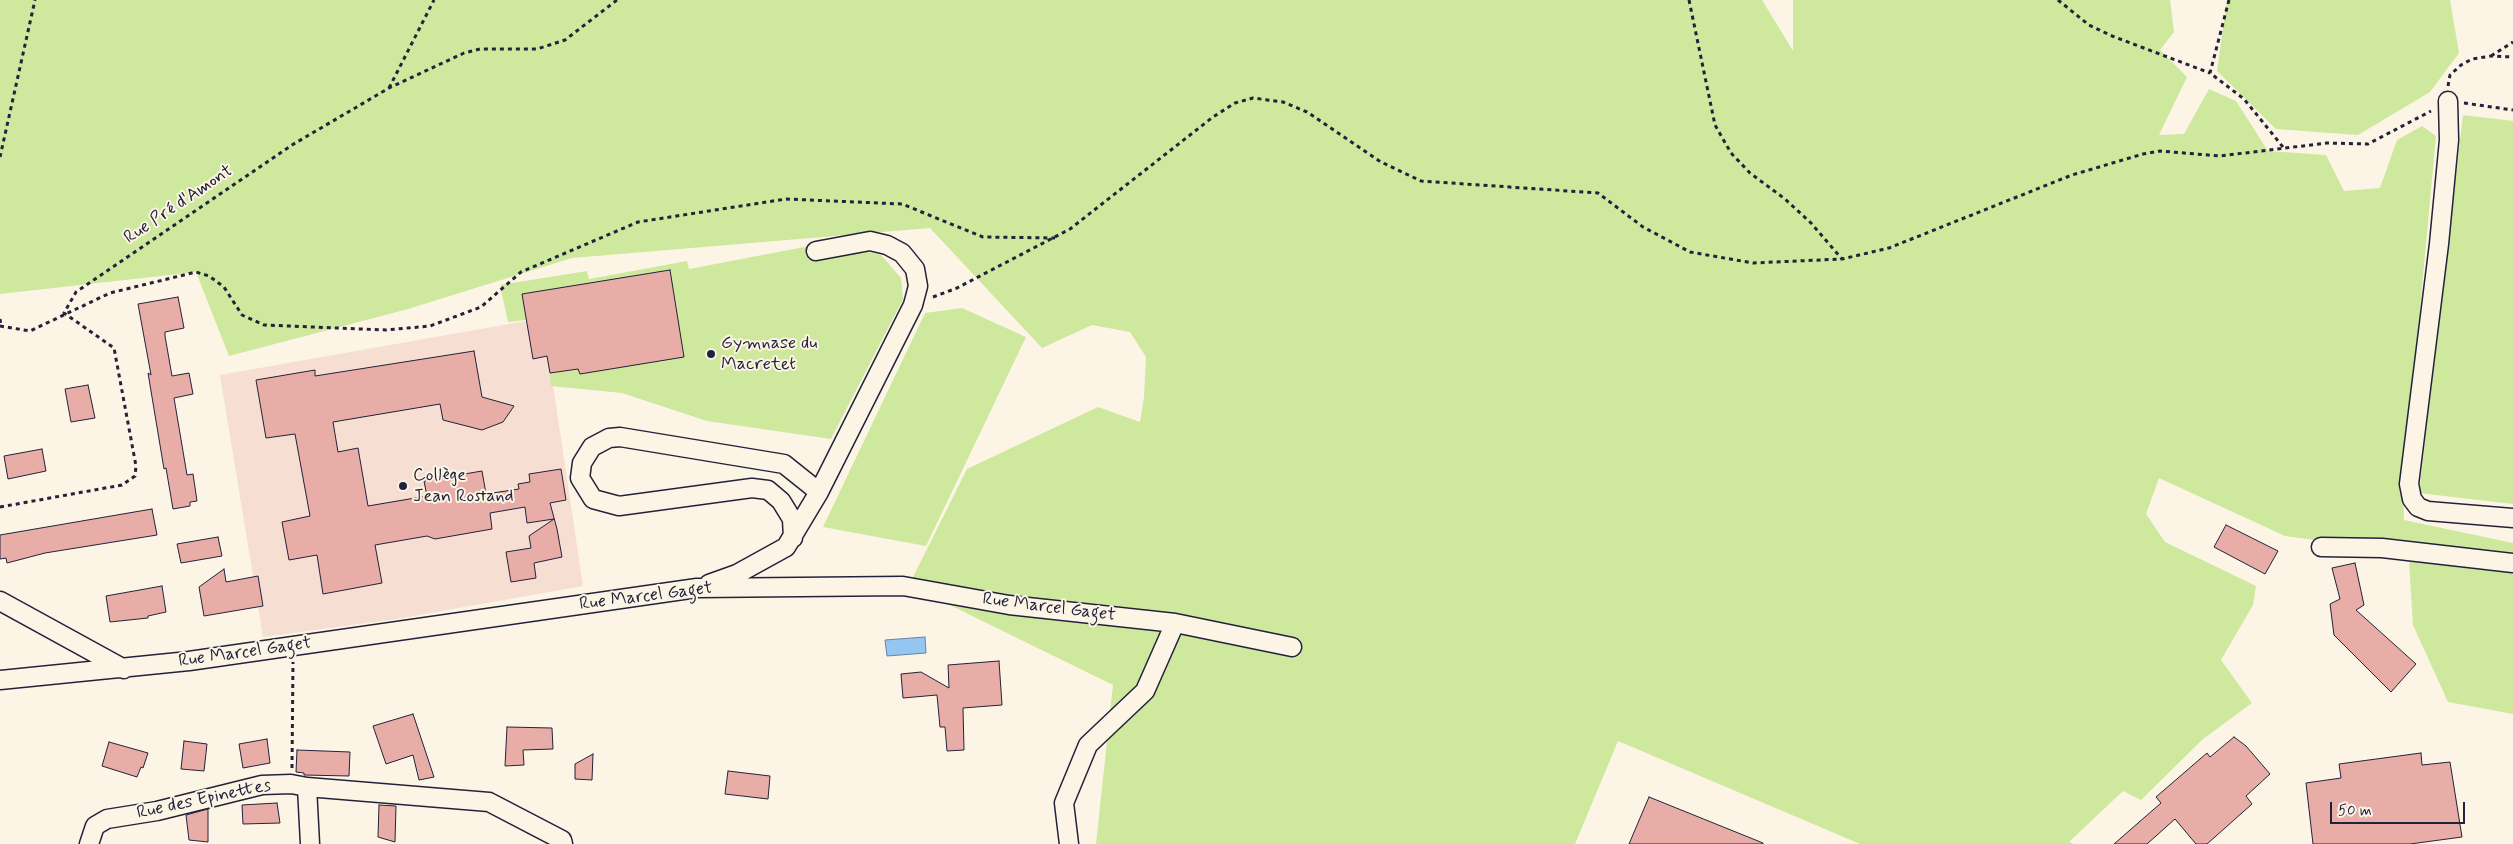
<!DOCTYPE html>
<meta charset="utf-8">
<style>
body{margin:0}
#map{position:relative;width:2513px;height:844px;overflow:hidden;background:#fcf5e5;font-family:Mynerve,sans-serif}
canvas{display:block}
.scale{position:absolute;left:2330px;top:802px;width:135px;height:22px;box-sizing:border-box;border:2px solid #22223b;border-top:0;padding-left:6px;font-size:15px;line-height:18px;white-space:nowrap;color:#22223b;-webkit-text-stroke:4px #fcf5e5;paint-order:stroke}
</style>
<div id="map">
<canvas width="2513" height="844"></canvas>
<div class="scale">50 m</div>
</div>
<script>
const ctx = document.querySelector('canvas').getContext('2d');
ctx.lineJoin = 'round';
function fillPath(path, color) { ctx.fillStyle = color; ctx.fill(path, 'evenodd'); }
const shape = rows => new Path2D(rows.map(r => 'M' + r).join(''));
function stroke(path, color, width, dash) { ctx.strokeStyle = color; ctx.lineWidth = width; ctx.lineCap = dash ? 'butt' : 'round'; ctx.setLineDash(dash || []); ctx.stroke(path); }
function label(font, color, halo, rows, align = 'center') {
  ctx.font = font + ' Mynerve,sans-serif'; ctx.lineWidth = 4; ctx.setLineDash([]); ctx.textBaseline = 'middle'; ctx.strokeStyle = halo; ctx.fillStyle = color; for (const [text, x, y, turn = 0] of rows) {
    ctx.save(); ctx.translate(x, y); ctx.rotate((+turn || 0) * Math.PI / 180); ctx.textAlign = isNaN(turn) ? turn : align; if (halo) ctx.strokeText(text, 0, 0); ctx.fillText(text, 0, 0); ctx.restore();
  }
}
fillPath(shape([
 [543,318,583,586,397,619,263,637,220,375]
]), '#f6dfd2');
fillPath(shape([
 [0,0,1762,0,1793,51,1793,0,2170,0,2174,32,2160,50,2187,77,2159,135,2184,134,2209,89,2236,101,2268,151,2326,155,2344,191,2380,188,2397,140,2422,126,2436,136,2403,491,2404,520,2513,543,2513,714,2448,702,2413,625,2409,561,2331,542,2285,536,2159,478,2146,514,2165,542,2256,586,2253,605,2221,660,2252,703,2203,739,2141,800,2123,791,2069,842,2074,844,1860,844,1618,741,1575,844,1096,844,1113,685,909,585,967,469,1098,407,1140,422,1144,397,1146,357,1130,332,1092,325,1042,348,930,228,572,258,408,309,229,356,196,272,0,294],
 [2227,0,2450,0,2459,53,2430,92,2358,135,2276,129,2217,71],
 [2463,115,2513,121,2513,504,2419,493],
 [815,245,817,258,867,252,881,255,901,278,903,299,831,439,707,421,622,393,551,386,543,318,508,322,500,285,587,271,589,279,687,261,689,269],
 [962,308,1026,337,926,546,823,527,925,313]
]), '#cee89e');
const water = shape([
 [925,637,926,653,887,656,885,640,925,637]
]);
fillPath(water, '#95c6f1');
stroke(water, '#6784a8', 1);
const building = shape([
 [670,270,684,357,580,374,578,369,550,373,547,356,533,359,522,294,670,270],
 [178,297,184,328,165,332,165,336,172,376,189,373,193,394,174,398,187,475,193,474,197,501,190,502,190,506,173,509,166,468,164,469,148,373,151,375,138,304,178,297],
 [474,351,482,397,514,406,503,422,482,430,443,420,440,404,333,422,338,452,358,448,368,506,427,496,424,481,482,471,486,494,519,489,518,484,530,482,529,474,561,469,566,500,550,503,557,529,562,557,534,563,536,578,511,582,506,552,531,548,529,536,554,519,527,523,525,507,490,513,492,529,435,539,427,536,375,545,382,583,323,594,317,555,289,560,282,522,310,516,295,434,266,438,256,380,315,370,315,376,474,351],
 [88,385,95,418,71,422,65,389,88,385],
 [42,449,46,471,8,479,4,456,42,449],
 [152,509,157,535,45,553,7,563,6,558,0,559,0,535,152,509],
 [2226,525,2278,551,2265,574,2214,547,2226,525],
 [218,537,222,556,181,563,177,544,218,537],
 [2355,563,2364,605,2356,610,2416,664,2391,692,2334,635,2330,604,2340,599,2332,568,2355,563],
 [224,569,226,582,258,576,263,606,204,616,199,587,224,569],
 [162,586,166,612,148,616,148,618,110,622,106,596,162,586],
 [999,661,1002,705,963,708,964,750,947,751,945,727,940,727,937,695,903,698,901,674,921,672,949,688,948,665,999,661],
 [413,714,434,777,419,780,413,755,386,764,373,726,413,714],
 [507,727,552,728,553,749,523,750,524,765,505,766,507,727],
 [2234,737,2246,746,2270,774,2246,796,2252,804,2207,844,2196,844,2175,819,2147,844,2114,844,2161,803,2156,797,2207,753,2210,757,2234,737],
 [267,739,270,763,243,768,239,744,267,739],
 [184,741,207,744,204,771,181,769,184,741],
 [109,742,148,753,143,768,141,767,137,777,102,766,109,742],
 [297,750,350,752,349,776,304,775,304,773,296,772,297,750],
 [2421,753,2422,765,2450,762,2462,837,2410,844,2313,844,2306,783,2341,778,2339,764,2421,753],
 [593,754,592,780,575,779,575,764,593,754],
 [728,771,770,776,768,799,725,794,728,771],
 [1649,797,1763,843,1763,844,1629,844,1649,797],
 [277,803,280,823,243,824,242,805,277,803],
 [379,805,396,806,395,842,378,837,379,805],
 [208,809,208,842,189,840,186,815,208,809]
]);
fillPath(building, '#e8ada7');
stroke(building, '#22223b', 1);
const minor = shape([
 [2448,101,2449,140,2439,244,2409,484,2412,499,2418,507,2428,511,2513,518],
 [793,538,792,519,781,501,768,490,752,488,619,506,593,499,580,478,582,463,592,447,609,438,620,437,784,464,819,492],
 [2321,547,2382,548,2513,563],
 [709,584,737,574,786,547,819,492,913,305,918,286,915,269,902,253,887,245,870,241,816,251],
 [0,601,124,669],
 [0,680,189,661,697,588,903,586,1009,605,1175,623,1292,647],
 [307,787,489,802,562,840,563,844],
 [89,844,95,826,107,819,157,811,262,785,291,784,307,787,310,844],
 [1069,844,1064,803,1088,745,1145,691,1175,623]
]);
stroke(minor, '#22223b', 21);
stroke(shape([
 [1689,0,1715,125,1731,153,1750,173,1785,199,1811,223,1842,259],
 [2058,0,2089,25,2112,36,2210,73],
 [2229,0,2210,73,2244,99,2283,147],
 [2491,56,2513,42],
 [2448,86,2450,75,2461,65,2472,59,2491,56,2513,57],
 [389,88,434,0],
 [2464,103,2513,110],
 [0,157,35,0],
 [933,297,957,288,1070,229,1213,117,1235,103,1253,98,1283,102,1307,112,1381,162,1421,181,1598,193,1643,227,1690,252,1753,263,1842,259,1889,248,2072,175,2143,154,2160,151,2220,156,2327,143,2368,144,2431,111],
 [0,319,1,326],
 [0,326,30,331,110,293,196,272,209,276,224,287,242,315,264,325,386,330,430,326,481,307,521,272,638,222,786,199,902,204,983,237,1055,238],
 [0,507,122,485,135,476,136,466,114,348,64,313,76,292,292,145,389,88,464,53,480,49,537,49,565,40,617,0],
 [292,768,293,662]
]), '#22223b', 3, [4, 4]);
stroke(minor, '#fcf5e5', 18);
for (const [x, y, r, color] of [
 [711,354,5,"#22223b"],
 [403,486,5,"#22223b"]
]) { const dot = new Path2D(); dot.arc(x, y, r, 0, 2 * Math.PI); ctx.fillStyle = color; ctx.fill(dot); stroke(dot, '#fcf5e5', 2); }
label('18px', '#22223b', '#fcf5e5', [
 ["Rue Pré d'Amont",179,205,-34],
 ["Rue Marcel Gaget",646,597,-7],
 ["Rue Marcel Gaget",1049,608,7],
 ["Rue Marcel Gaget",245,653,-8],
 ["Rue des Epinettes",204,800,-12]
]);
label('18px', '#22223b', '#fcf5e5', [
 ["Gymnase du",721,344],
 ["Macretet",721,365],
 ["Collège",413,476],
 ["Jean Rostand",413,497]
], 'left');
</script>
